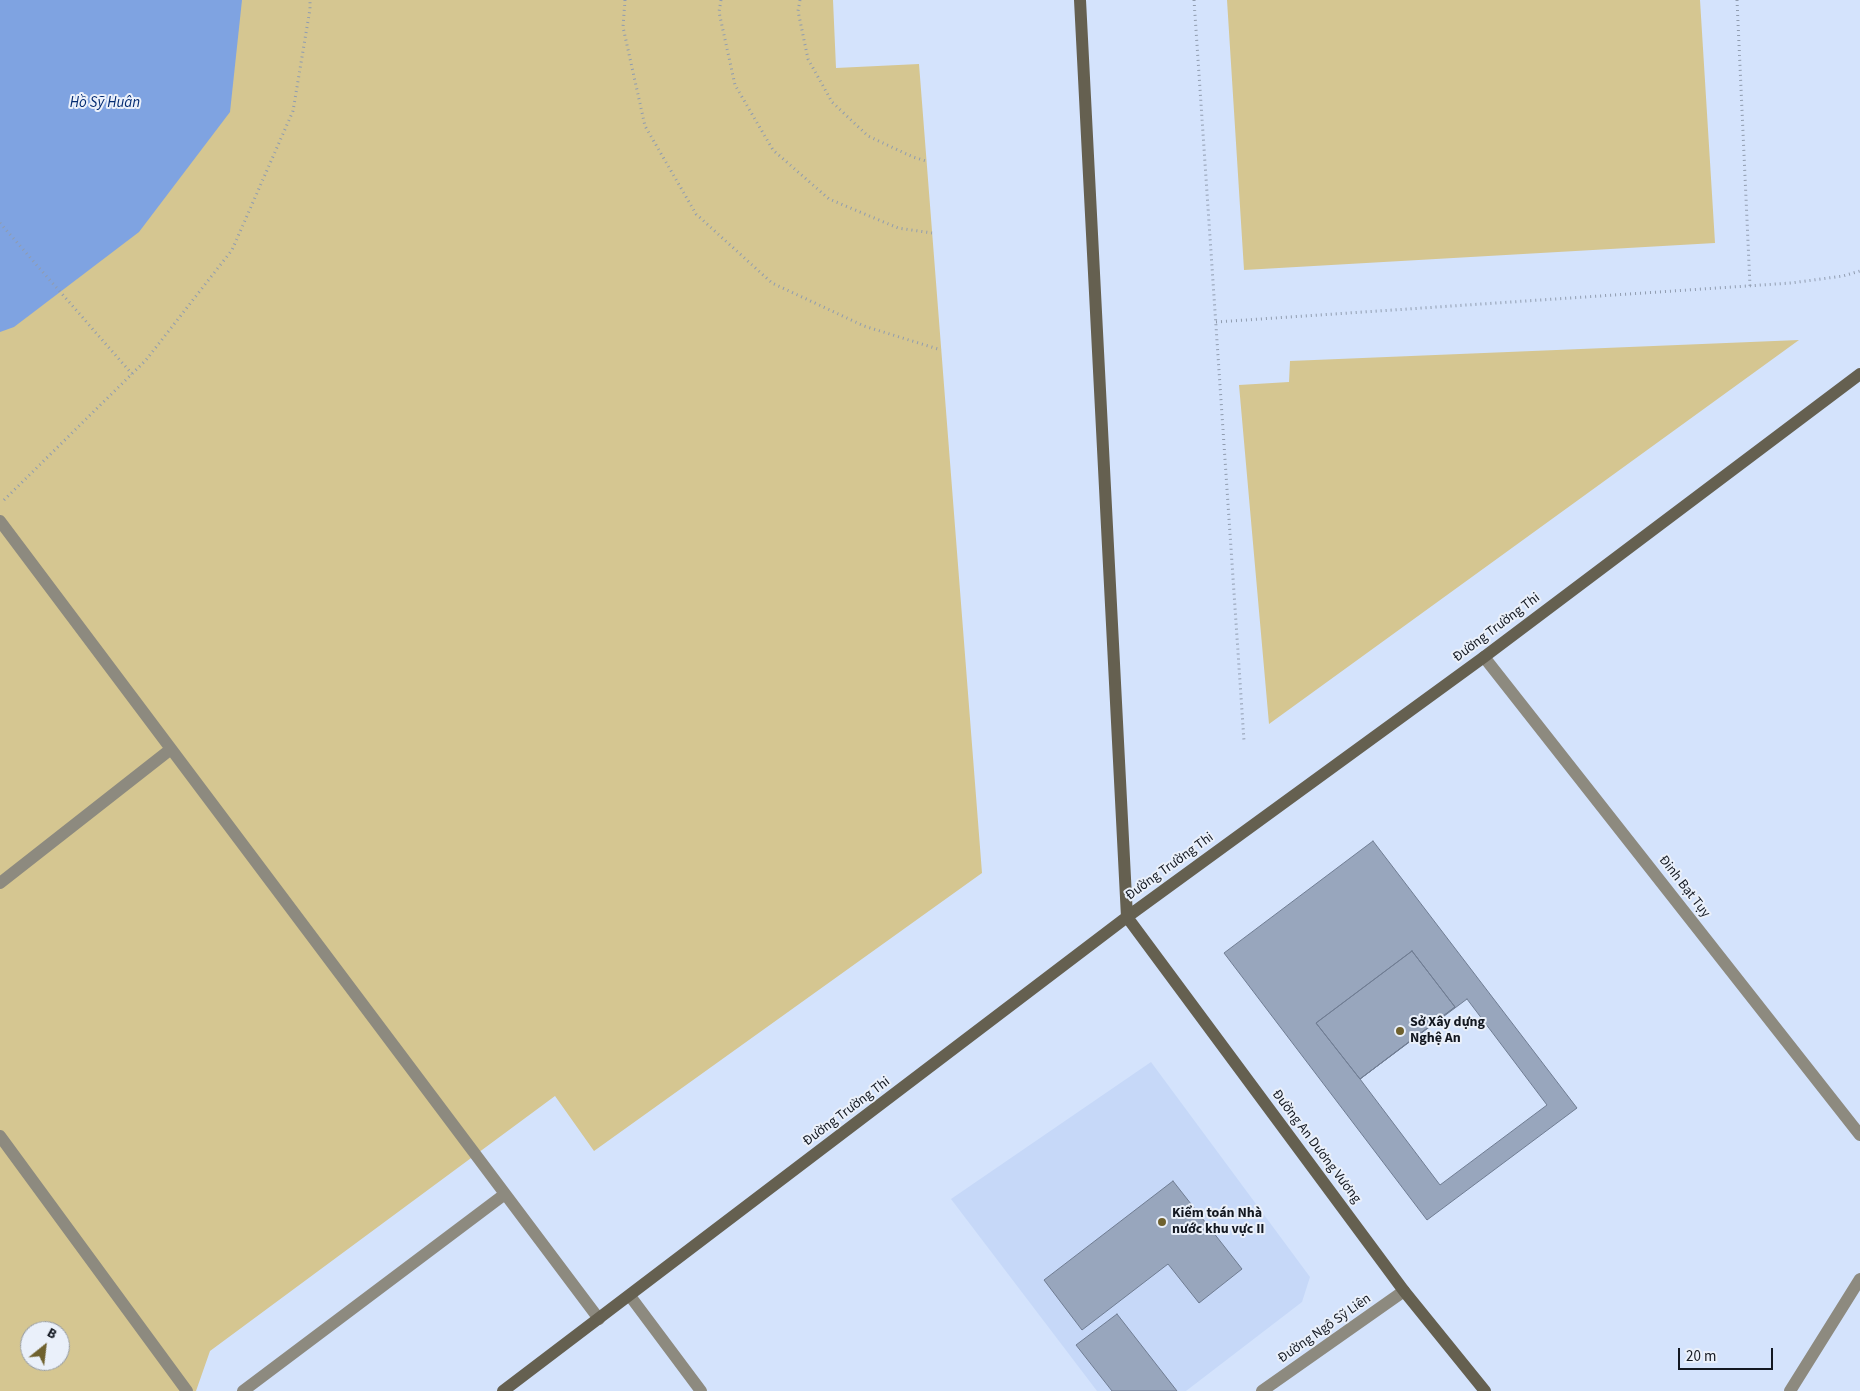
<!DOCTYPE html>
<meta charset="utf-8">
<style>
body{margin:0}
#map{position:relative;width:1860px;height:1391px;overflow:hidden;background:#d4e3fc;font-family:"Source Sans 3",sans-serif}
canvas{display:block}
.north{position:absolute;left:20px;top:1321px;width:50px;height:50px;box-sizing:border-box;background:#eaf0fa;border:1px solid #949aa3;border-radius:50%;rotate:29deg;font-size:14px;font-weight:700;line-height:20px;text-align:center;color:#131821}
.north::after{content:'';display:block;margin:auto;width:18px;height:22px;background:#6f612e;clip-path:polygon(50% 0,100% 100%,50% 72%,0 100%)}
.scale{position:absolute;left:1678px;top:1348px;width:95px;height:22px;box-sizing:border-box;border:2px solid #131821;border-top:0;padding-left:6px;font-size:15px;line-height:18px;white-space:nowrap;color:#131821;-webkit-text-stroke:4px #eaf0fa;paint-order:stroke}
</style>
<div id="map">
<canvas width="1860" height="1391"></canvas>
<div class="north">B</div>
<div class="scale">20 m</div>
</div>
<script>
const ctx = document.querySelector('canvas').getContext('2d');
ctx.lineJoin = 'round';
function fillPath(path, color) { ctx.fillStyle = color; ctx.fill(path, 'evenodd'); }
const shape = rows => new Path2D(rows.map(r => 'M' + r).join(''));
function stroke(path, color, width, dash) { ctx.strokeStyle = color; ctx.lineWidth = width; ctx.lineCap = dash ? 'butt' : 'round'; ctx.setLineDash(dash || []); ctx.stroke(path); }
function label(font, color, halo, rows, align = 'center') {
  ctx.font = font + ' "Source Sans 3",sans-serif'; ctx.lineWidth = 4; ctx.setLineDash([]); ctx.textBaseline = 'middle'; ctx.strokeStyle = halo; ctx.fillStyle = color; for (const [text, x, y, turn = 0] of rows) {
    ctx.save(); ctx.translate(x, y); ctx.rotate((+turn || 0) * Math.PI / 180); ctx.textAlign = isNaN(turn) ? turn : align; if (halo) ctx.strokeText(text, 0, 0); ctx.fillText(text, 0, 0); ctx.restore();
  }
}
fillPath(shape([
 [1151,1062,1310,1277,1302,1302,1186,1391,1097,1391,951,1199]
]), '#c6d8f8');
fillPath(shape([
 [0,0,833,0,836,68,919,64,982,873,594,1151,555,1096,210,1351,196,1391,0,1391],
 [30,1331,60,1331,60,1361,30,1361],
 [1227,0,1700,0,1715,243,1244,270],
 [1799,340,1269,724,1239,385,1289,382,1290,361]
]), '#d5c691');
fillPath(shape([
 [0,0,242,0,230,112,139,232,14,327,0,332]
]), '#7fa3e1');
const building = shape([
 [1373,841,1577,1108,1427,1220,1224,953,1373,841],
 [1412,951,1455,1007,1360,1079,1316,1023,1412,951],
 [1412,951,1455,1007,1360,1079,1316,1023,1412,951],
 [1467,999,1547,1105,1440,1185,1360,1079,1467,999],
 [1173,1181,1242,1269,1199,1303,1168,1264,1082,1330,1044,1280,1173,1181],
 [1117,1314,1177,1391,1112,1391,1076,1345,1117,1314]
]);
fillPath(building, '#98a6bd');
stroke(building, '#707d93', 1);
stroke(shape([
 [625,0,623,27,645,126,696,214,772,283,864,326,941,350],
 [721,0,719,12,735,85,773,150,829,199,898,228,932,233],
 [800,0,798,11,808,59,832,102,868,136,913,157,926,161],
 [1194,0,1244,741],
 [1737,0,1750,286],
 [0,223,132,374],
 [1216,322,1791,283,1843,276,1860,271],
 [4,500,146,360,232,250,293,111,310,9,310,0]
]), '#909caf', 3, [1, 4]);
stroke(shape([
 [0,521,599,1319],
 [0,883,171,749],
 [0,1136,187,1391],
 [243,1391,505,1194]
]), '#8d8a7f', 12);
stroke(shape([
 [1484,657,1860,1135],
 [630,1296,701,1391],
 [1262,1391,1404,1291],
 [1790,1391,1860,1279]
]), '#8d8a7f', 12);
stroke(shape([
 [1080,0,1127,917,1404,1291,1485,1391],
 [503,1391,1127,917,1484,657,1860,374]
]), '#656050', 12);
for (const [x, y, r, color] of [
 [1400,1031,5,"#6f612e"],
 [1162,1222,5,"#6f612e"]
]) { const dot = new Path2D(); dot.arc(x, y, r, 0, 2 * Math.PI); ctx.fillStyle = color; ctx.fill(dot); stroke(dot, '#eaf0fa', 2); }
label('14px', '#131821', '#eaf0fa', [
 ["Đường Trường Thi",1497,628,-37],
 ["Đường Trường Thi",1170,867,-36],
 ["Đinh Bạt Tụy",1684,887,52],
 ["Đường Trường Thi",847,1112,-37],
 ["Đường An Dương Vương",1316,1147,53],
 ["Đường Ngô Sỹ Liên",1325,1329,-35]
]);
label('bold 14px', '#131821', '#eaf0fa', [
 ["Sở Xây dựng",1410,1023],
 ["Nghệ An",1410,1039],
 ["Kiểm toán Nhà",1172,1214],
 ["nước khu vực II",1172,1230]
], 'left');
label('italic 15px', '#032b72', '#eaf0fa', [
 ["Hồ Sỹ Huân",105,104]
]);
</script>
